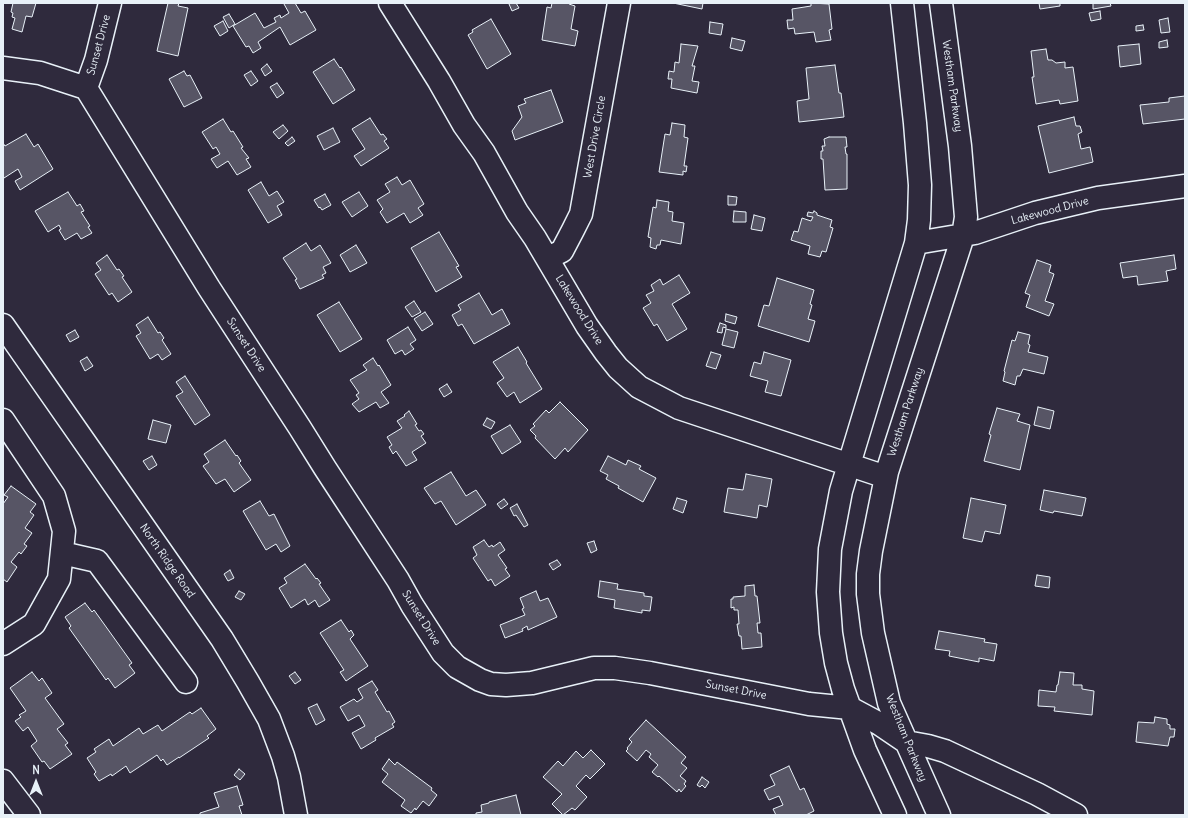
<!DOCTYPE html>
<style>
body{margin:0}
#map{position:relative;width:1188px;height:818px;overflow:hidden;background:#2f2a3d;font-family:Delius,sans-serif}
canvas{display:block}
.frame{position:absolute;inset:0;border:4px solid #e8f1f8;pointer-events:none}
.north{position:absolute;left:16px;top:762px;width:40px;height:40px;-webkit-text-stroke:3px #2f2a3d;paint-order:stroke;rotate:0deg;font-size:11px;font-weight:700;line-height:16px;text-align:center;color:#e8f1f8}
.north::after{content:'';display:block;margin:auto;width:14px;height:18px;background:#e8f1f8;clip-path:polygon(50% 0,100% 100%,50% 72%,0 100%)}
</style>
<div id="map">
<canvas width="1188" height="818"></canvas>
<div class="frame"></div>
<div class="north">N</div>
</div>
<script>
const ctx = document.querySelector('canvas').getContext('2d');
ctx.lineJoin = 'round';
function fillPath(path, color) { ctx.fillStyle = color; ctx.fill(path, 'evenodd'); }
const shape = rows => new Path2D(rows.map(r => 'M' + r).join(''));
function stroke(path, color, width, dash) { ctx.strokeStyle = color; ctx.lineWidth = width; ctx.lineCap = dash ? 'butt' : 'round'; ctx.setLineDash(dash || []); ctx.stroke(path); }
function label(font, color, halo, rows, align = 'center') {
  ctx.font = font + ' Delius,sans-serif'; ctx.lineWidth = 3; ctx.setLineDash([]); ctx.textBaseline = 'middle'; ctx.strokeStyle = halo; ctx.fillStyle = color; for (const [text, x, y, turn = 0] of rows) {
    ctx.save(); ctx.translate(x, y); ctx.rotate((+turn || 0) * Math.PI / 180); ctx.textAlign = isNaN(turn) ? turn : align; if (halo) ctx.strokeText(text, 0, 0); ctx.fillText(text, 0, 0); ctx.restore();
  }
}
const building = shape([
 [13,3,36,3,32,17,26,16,22,32,12,29,15,18,12,17,13,13,11,12,13,3],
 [168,3,179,3,178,6,188,8,178,56,157,51,168,3],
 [285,3,295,3,301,13,305,11,316,30,290,45,280,27,258,42,261,48,253,53,249,46,246,47,233,26,255,13,264,28,276,22,274,18,280,15,281,18,289,13,284,4,285,3],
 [511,3,516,3,519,8,512,11,509,4,511,3],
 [552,3,569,3,569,4,575,6,571,29,578,31,575,46,542,40,547,7,551,8,552,3],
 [673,3,703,3,702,9,673,3],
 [811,3,829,4,832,29,829,30,831,40,816,42,814,32,795,34,794,28,788,29,787,20,793,20,792,9,811,6,811,3],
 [1039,3,1060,3,1060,6,1040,9,1039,3],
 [1093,3,1110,3,1111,6,1093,9,1093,3],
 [1100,11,1101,19,1091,21,1089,13,1100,11],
 [229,14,235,24,229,28,223,17,229,14],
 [1168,18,1170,32,1161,33,1159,20,1168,18],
 [491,19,511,54,487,69,468,35,473,32,472,30,491,19],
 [223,21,228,31,220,36,214,26,223,21],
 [710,22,723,24,721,35,709,33,710,22],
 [1143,25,1144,30,1136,31,1136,26,1143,25],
 [732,38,745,41,742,51,730,48,732,38],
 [1167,40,1168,47,1159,48,1159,42,1167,40],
 [681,44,698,46,692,66,695,66,692,81,699,82,697,93,671,88,672,79,668,79,669,71,674,72,675,62,679,63,681,44],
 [1139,44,1141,64,1120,67,1118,46,1139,44],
 [1046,49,1048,60,1052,60,1056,63,1065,62,1065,68,1073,67,1078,101,1060,104,1059,100,1036,104,1032,77,1034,77,1031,51,1046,49],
 [334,59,340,68,341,67,355,90,333,104,313,72,334,59],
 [267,64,272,71,265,76,261,69,267,64],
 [835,65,839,93,841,93,844,117,799,122,797,101,809,99,806,68,835,65],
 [184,71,187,76,190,75,202,98,184,107,169,79,184,71],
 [251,71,258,81,251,86,244,75,251,71],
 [277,83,284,93,277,98,270,87,277,83],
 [551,90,563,122,515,140,512,131,522,117,518,106,526,103,524,99,551,90],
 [1185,96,1185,119,1143,124,1140,105,1169,102,1169,98,1185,96],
 [1074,117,1076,126,1080,126,1082,132,1078,134,1081,149,1090,147,1093,162,1049,173,1038,126,1074,117],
 [370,118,381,135,383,134,387,139,384,141,389,148,361,166,354,156,365,149,352,129,370,118],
 [223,119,231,132,233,131,243,147,241,148,249,158,246,159,251,167,237,175,228,161,217,168,211,159,220,154,216,147,213,149,202,132,223,119],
 [672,123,685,125,684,137,688,138,684,166,687,166,686,172,683,171,683,175,659,172,665,134,670,135,672,123],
 [283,125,288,131,279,139,273,132,283,125],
 [333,128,340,142,324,150,317,136,333,128],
 [26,134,34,147,38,144,53,169,20,190,15,181,22,177,18,169,4,178,3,176,3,143,5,146,26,134],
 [292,137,295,141,288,146,285,143,292,137],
 [829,137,846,137,847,147,845,147,846,154,847,154,847,189,825,190,823,159,821,159,821,151,823,151,822,146,825,146,824,139,829,137],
 [397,177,402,185,410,180,424,204,418,208,423,215,410,223,404,213,387,223,380,212,383,209,377,200,390,192,385,184,397,177],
 [261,182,269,196,277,191,284,202,277,206,282,215,268,223,248,190,261,182],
 [68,192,77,206,80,204,84,211,81,212,90,226,88,227,92,233,81,239,77,233,65,240,59,230,61,229,59,225,48,232,35,211,68,192],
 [359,192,368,206,352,217,342,202,359,192],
 [325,194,331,205,322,210,320,207,319,208,314,200,325,194],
 [728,196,737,197,736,205,728,205,728,196],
 [657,200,669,202,668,211,673,212,672,221,684,223,681,244,661,240,660,245,657,245,656,249,650,247,651,238,648,237,653,207,656,208,657,200],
 [734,211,746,212,746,222,733,222,734,211],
 [814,211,817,213,817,215,832,220,830,227,833,228,826,252,822,251,820,257,808,254,810,246,791,240,794,231,798,232,802,218,811,221,813,217,807,216,808,212,813,213,814,211],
 [754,215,765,218,762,231,751,229,754,215],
 [439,232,459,266,456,267,462,277,436,292,411,248,439,232],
 [306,243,311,251,320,245,331,263,323,267,326,273,322,275,324,278,300,289,295,280,297,279,283,258,306,243],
 [356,245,367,263,350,272,340,255,356,245],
 [107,255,117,270,119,269,124,276,122,277,132,292,118,302,112,293,109,295,95,274,101,270,96,263,107,255],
 [1174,255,1176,269,1166,271,1168,281,1138,285,1137,276,1123,278,1120,263,1174,255],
 [1037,260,1051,265,1049,272,1054,274,1045,301,1054,304,1049,316,1026,307,1030,295,1025,293,1037,260],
 [679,275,690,293,672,304,687,329,667,341,657,324,654,326,643,308,651,303,646,295,654,291,651,285,660,279,663,285,679,275],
 [777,278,814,290,810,304,812,305,808,319,815,321,809,342,758,326,764,305,769,306,777,278],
 [479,293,492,315,502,309,510,324,474,344,462,324,458,326,452,315,461,310,458,305,479,293],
 [414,301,421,312,412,317,405,307,414,301],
 [339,302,362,339,340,352,317,315,339,302],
 [425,312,433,324,422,331,414,319,425,312],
 [726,314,737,317,735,324,725,321,726,314],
 [148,317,158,333,160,332,164,338,162,340,171,354,162,360,158,354,150,359,136,336,141,333,136,325,148,317],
 [720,323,726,325,726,328,723,327,722,333,717,332,720,323],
 [408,327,416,340,410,344,414,349,405,355,402,350,395,354,387,340,408,327],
 [726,329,738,332,734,348,722,345,726,329],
 [75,330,79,337,70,342,66,335,75,330],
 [1018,332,1030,335,1028,344,1030,345,1028,352,1048,357,1044,374,1023,369,1020,376,1017,376,1015,385,1003,381,1005,372,1004,371,1012,340,1015,341,1018,332],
 [518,347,527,362,526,363,542,389,520,403,514,392,507,397,497,383,504,378,493,362,518,347],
 [711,352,721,355,716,369,706,366,711,352],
 [764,352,791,360,781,396,765,392,768,381,750,376,754,362,761,364,764,352],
 [87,357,93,366,85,371,80,361,87,357],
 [373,358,378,366,379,365,391,385,381,392,389,403,380,408,376,402,359,412,352,404,359,399,356,395,359,393,350,380,367,370,363,365,373,358],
 [185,376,210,415,195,425,176,396,183,392,176,382,185,376],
 [447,384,452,392,444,397,439,389,447,384],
 [560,402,588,430,568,452,565,448,555,459,535,438,536,436,530,430,535,426,533,424,546,410,549,413,560,402],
 [1038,407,1054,411,1050,429,1034,425,1038,407],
 [997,408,1020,414,1017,421,1030,425,1020,470,984,461,991,435,989,434,997,408],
 [409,411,417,424,415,425,419,431,421,430,424,434,421,436,426,443,412,452,417,460,406,466,396,451,393,454,389,447,392,445,387,437,402,428,397,421,405,416,404,415,409,411],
 [487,418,495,422,491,429,483,425,487,418],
 [153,420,171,425,166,443,148,439,153,420],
 [510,425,521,442,502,454,491,436,510,425],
 [225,440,236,456,237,455,241,461,239,463,251,480,234,492,225,479,216,484,203,466,209,462,204,454,225,440],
 [152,456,157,465,149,470,143,461,152,456],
 [608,456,626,465,628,460,641,466,639,469,656,478,643,502,618,488,619,486,606,479,608,475,600,471,608,456],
 [451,472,466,496,476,490,486,505,456,525,441,501,435,504,424,488,451,472],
 [746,474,772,479,767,507,759,505,757,518,724,512,728,488,743,490,746,474],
 [11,486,36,504,30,512,34,515,25,528,32,533,24,544,27,546,21,554,19,552,11,562,17,567,7,582,3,579,3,504,8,497,4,495,11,486],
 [1044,490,1086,498,1082,516,1054,511,1053,513,1040,510,1044,490],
 [677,498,687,501,683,513,673,509,677,498],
 [971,498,1006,505,1000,534,985,531,982,542,963,538,971,498],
 [504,499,508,504,501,509,497,504,504,499],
 [260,501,269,516,274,514,290,546,281,552,276,544,266,550,243,511,260,501],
 [517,504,528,525,524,527,516,515,514,516,510,508,517,504],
 [484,540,489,547,492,545,493,547,500,542,505,550,498,555,507,568,505,569,510,576,495,586,491,579,488,581,473,558,477,555,473,547,484,540],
 [594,541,597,550,591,553,587,543,594,541],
 [557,560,561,565,553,570,549,564,557,560],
 [305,564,316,579,317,578,321,583,319,584,330,600,319,607,315,600,308,605,305,599,291,608,279,588,287,583,284,578,305,564],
 [230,570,234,578,228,581,224,574,230,570],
 [1037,575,1050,577,1049,588,1035,586,1037,575],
 [600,581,618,584,617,589,644,593,644,596,652,597,650,611,642,610,642,613,614,608,615,600,598,597,600,581],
 [754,585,755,596,757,596,760,623,757,623,758,633,761,633,762,647,742,649,741,636,739,636,737,624,739,624,738,610,734,610,734,607,731,608,731,599,733,599,733,597,745,596,745,586,754,585],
 [239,591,245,594,241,600,235,597,239,591],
 [536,591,540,601,548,598,557,617,528,630,527,626,522,629,523,631,505,638,500,625,525,615,522,609,524,608,520,598,536,591],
 [85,603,92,612,94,610,132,663,129,665,135,673,115,688,108,678,106,680,69,628,71,626,65,617,85,603],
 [341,620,349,632,351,630,354,635,350,639,368,666,346,681,340,672,344,670,320,633,341,620],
 [939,631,985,639,984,642,997,644,994,661,979,658,979,662,949,656,950,651,935,649,939,631],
 [32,672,39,681,42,678,52,693,45,698,64,724,57,729,68,743,65,745,72,754,50,769,44,761,42,762,31,746,37,741,28,727,23,731,15,721,21,717,19,715,26,711,10,688,32,672],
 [295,672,301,680,295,684,289,676,295,672],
 [1060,672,1074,673,1073,685,1082,685,1082,689,1094,691,1092,715,1054,711,1055,707,1038,706,1039,690,1056,692,1057,685,1058,685,1060,672],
 [372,681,378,690,375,692,387,712,389,711,395,722,392,724,394,727,375,738,376,740,361,749,352,733,365,726,359,715,348,721,340,707,354,699,357,702,363,698,358,689,372,681],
 [317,704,325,720,316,725,308,708,317,704],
 [201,708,216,729,207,736,209,738,179,758,179,757,167,765,163,759,161,761,157,755,130,773,126,766,112,776,111,774,99,781,94,774,96,772,87,758,96,752,94,749,109,739,113,746,139,728,143,734,158,725,162,731,190,712,192,714,201,708],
 [1155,717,1167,719,1167,724,1170,725,1170,729,1175,729,1174,737,1170,737,1168,746,1136,742,1138,722,1154,723,1155,717],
 [646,720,686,757,681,763,687,768,680,776,686,781,684,784,686,786,681,792,679,789,677,792,659,776,658,777,652,772,658,765,649,757,651,754,646,750,637,761,626,751,628,749,627,748,632,742,629,739,646,720],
 [591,750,605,764,590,779,586,775,576,786,587,797,575,810,572,808,563,815,552,804,562,794,543,777,558,761,563,766,576,751,583,758,591,750],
 [389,759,395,765,397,762,432,788,431,790,437,795,429,806,423,801,416,810,415,808,411,813,401,806,405,800,382,782,388,774,382,769,389,759],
 [789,766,800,790,804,788,814,811,806,815,776,815,773,809,783,805,779,796,769,800,764,790,775,785,770,775,789,766],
 [239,769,245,774,240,780,234,775,239,769],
 [702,777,709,782,705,788,702,785,700,787,697,785,702,777],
 [237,786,243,805,239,806,242,815,200,815,200,813,219,807,214,793,237,786],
 [516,795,521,815,476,815,476,813,482,812,481,805,489,803,489,802,516,795]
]);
fillPath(building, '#575565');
stroke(building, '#e8f1f8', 1);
const minor = shape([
 [390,3,439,81,464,125,484,153,517,212,535,238,587,326,606,353,618,368,639,387,679,408,886,477],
 [3,68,40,73,86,88],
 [86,88,209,288,300,428,325,468,398,580,412,605,443,653,457,667,480,680,491,684,506,685,532,683,594,668,615,668,650,673,809,704,850,708,878,723,906,742,928,746,945,751,1037,794,1076,815],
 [86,88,96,60,110,3],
 [916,243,975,233,1035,213,1098,198,1185,186],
 [548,258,562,251,573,230,581,214,619,3],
 [3,420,54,496,64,531,59,579,34,624,3,644],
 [62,553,97,561,186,682],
 [3,781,29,815],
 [895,815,865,750,843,689,836,663,831,633,828,592,830,549,841,491,916,243,919,220,920,185,915,123,902,3],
 [939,815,889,703,873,633,868,594,868,574,871,551,887,472,963,236,966,217,960,146,941,3]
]);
const major = shape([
 [3,325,222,639,248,682,269,719,283,756,289,777,296,815]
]);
stroke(minor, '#e8f1f8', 25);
stroke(major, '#e8f1f8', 25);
stroke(minor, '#2f2a3d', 22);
stroke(major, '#2f2a3d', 22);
label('11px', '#e8f1f8', '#2f2a3d', [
 ["Sunset Drive",99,45,-75],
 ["Westham Parkway",952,86,82],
 ["West Drive Circle",595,137,-80],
 ["Lakewood Drive",1050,211,-15],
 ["Lakewood Drive",579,310,58],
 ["Sunset Drive",246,345,57],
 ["Westham Parkway",906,412,-72],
 ["North Ridge Road",167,561,55],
 ["Sunset Drive",421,618,58],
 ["Sunset Drive",736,690,11],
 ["Westham Parkway",906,738,68]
]);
</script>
